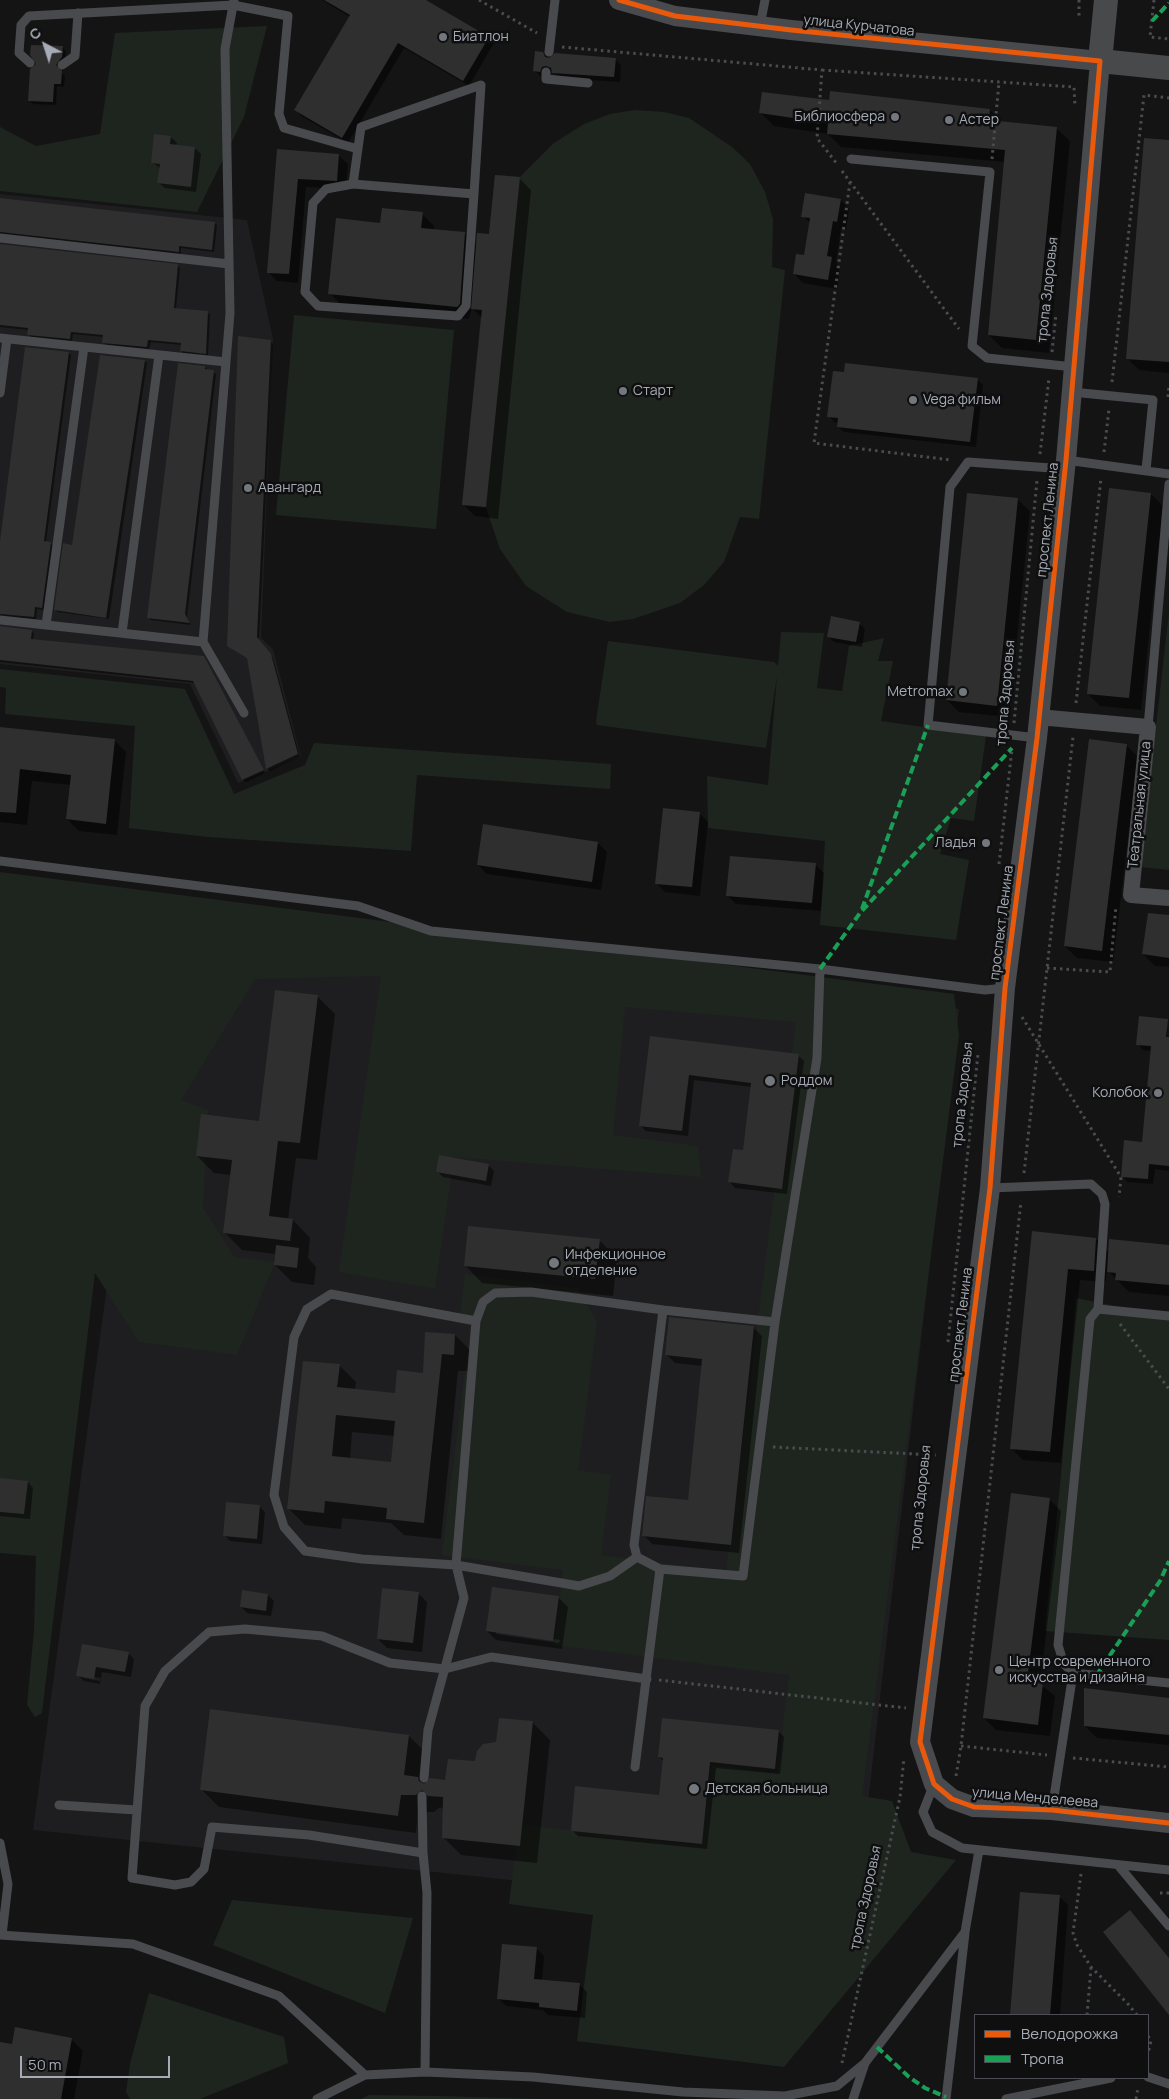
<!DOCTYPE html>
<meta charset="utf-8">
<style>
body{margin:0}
#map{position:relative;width:1169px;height:2099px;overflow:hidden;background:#141415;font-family:Manrope,sans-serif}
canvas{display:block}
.legend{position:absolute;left:974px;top:2014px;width:175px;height:65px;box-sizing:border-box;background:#0f0f10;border:1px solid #4b4e52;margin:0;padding:6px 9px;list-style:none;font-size:15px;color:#a6acb6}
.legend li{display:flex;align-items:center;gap:10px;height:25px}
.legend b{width:25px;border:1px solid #4b4e52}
.north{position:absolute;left:20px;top:20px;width:50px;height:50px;-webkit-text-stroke:4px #0f0f10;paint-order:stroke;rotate:320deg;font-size:14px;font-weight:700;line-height:20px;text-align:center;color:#a6acb6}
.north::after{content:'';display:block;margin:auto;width:18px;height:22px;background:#a6acb6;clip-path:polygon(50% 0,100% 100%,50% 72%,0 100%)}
.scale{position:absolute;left:20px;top:2056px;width:150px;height:22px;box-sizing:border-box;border:2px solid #a6acb6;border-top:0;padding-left:6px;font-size:15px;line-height:18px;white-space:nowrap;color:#a6acb6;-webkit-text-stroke:4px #0f0f10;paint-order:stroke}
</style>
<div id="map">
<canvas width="1169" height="2099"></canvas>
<ul class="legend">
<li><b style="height:6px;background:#e8590c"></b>Велодорожка</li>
<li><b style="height:6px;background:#1a9f57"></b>Тропа</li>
</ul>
<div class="north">С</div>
<div class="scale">50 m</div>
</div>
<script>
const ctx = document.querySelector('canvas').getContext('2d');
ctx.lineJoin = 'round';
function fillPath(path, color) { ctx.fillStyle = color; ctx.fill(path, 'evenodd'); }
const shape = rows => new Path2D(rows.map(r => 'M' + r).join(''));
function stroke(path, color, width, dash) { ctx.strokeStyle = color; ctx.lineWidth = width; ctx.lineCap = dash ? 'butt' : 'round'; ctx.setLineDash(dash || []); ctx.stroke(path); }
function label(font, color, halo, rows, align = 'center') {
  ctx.font = font + ' Manrope,sans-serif'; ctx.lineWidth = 5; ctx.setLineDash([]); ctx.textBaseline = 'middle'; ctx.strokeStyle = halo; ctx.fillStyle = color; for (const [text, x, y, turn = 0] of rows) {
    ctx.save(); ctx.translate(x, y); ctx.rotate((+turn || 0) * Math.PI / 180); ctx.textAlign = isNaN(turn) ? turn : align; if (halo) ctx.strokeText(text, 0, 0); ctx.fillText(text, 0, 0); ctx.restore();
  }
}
fillPath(shape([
 [0,194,247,220,273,339,261,638,273,649,301,757,238,783,190,684,0,664],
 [156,925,959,1009,855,1916,33,1830]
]), '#1e1e20');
fillPath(shape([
 [267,26,244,117,197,212,0,191,0,127,36,146,100,134,115,33],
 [635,110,664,112,689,118,732,147,750,164,765,192,773,219,772,267,785,270,759,519,740,517,724,562,704,585,680,603,633,619,610,622,567,612,526,586,500,549,486,508,462,505,495,175,520,177,554,143,584,124,610,114],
 [294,315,454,330,436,529,276,515],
 [1169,612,1169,870,1140,867],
 [781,632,824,633,817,688,842,691,849,646,884,638,878,661,893,661,881,721,986,736,974,821,951,818,940,854,969,860,956,940,820,925,825,841,708,828,707,776,768,785,777,676,766,748,597,725,596,721,608,641,774,662,778,666],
 [0,669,185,689,234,794,305,765,314,743,611,764,610,789,417,775,411,851,208,837,129,828,135,726,5,714,6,688,0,687],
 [0,872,954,994,959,1035,862,1796,892,1801,911,1852,956,1860,784,2067,577,2041,593,1915,509,1904,519,1824,701,1846,712,1765,777,1773,789,1675,554,1645,563,1570,442,1555,471,1324,459,1323,465,1274,578,1288,597,1323,578,1470,611,1475,601,1555,726,1571,796,1022,625,1007,613,1135,698,1146,701,1177,454,1157,435,1289,339,1272,381,976,255,979,181,1100,208,1110,203,1208,234,1257,275,1262,237,1355,139,1342,95,1273,42,1713,35,1717,27,1705,34,1630,36,1556,0,1553],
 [1076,1298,1169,1317,1169,1640,1045,1631,1061,1475],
 [232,1900,413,1918,385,2013,213,1945],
 [149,1993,284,2037,288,2063,200,2099,130,2099,126,2092,130,2064],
 [369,2095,439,2096,537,2099,361,2099]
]), '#1e251f');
fillPath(shape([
 [322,0,424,0,488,38,494,43,469,86,404,48,348,143,301,116,296,110,350,17],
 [62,47,66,51,65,61,58,69,65,76,64,87,57,86,56,105,33,104,30,101],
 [542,53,549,60,615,59,621,65,620,82,559,78,553,71,548,72,546,77,540,76,535,70],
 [830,101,990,110,1002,123,1056,128,1070,141,1049,353,1002,348,989,335,1005,162,841,147,828,134,774,126,761,113],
 [155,135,171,137,177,143,176,146,195,148,201,154,196,192,165,188,159,183,160,168,152,162],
 [1169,141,1169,373,1139,370,1127,358],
 [278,150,339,156,348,164,346,189,306,187,298,283,277,281,268,272],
 [519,178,531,190,498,519,475,516,463,504,482,318,472,308,469,319,341,305,330,293,382,224,422,214,434,226,434,230,464,233,478,246,490,236],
 [0,199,214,223,217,225,214,252,181,248,181,254,4,234,0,235],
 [841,200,849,209,846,230,841,229,836,262,840,267,837,289,803,283,794,274,805,257,811,224,803,216],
 [0,246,177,266,180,268,176,309,208,313,210,315,208,355,183,353,181,350,182,345,151,342,149,349,106,345,103,342,104,337,73,334,72,341,31,337,28,334,29,330,0,327],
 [270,341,273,344,259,641,273,658,300,757,270,771,267,768,249,659],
 [68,353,71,355,46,542,53,545,44,610,37,609,36,619,0,617,0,551],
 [145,361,147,363,109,619,58,612,56,610,73,546],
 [204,367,216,374,187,617,191,625,151,620,149,618],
 [977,379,983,385,976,447,844,432,838,427,838,423,834,422,829,416],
 [968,494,1018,500,1030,511,1009,717,959,712,947,700],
 [1151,494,1163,506,1141,710,1100,706,1088,694],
 [859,623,865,629,862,647,834,642,828,636],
 [0,628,32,631,34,634,33,640,203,658,265,773,246,782,243,780,195,683,0,662],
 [0,728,114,740,126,752,117,835,79,831,67,819,71,785,32,781,27,825,0,822],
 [1126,745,1138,757,1113,962,1077,958,1065,946],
 [699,813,708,822,700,896,665,892,656,883],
 [598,843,607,852,601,890,487,874,478,865],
 [815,864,824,873,821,911,736,904,727,895],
 [1169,917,1169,967,1155,966,1143,954],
 [317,996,335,1014,317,1160,296,1158,288,1220,293,1220,310,1238,308,1258,316,1267,314,1285,292,1282,275,1265,276,1254,242,1250,224,1232,231,1175,214,1173,197,1156,260,1122],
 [1167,1020,1169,1171,1155,1169,1153,1184,1128,1182,1122,1176,1143,1143,1152,1051,1143,1050,1138,1044],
 [651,1037,798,1055,804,1061,787,1194,735,1188,730,1182,744,1151,752,1087,694,1080,688,1136,646,1131,640,1125],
 [488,1165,494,1171,491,1186,443,1177,437,1171],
 [1033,1233,1096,1239,1109,1252,1169,1246,1169,1296,1129,1292,1107,1270,1106,1282,1080,1280,1061,1463,1023,1460,1011,1448],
 [599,1240,617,1258,613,1296,482,1283,465,1265],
 [753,1327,762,1336,739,1553,652,1544,644,1535,689,1501,703,1366,675,1363,666,1354],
 [455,1335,472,1352,471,1371,458,1371,441,1539,404,1535,391,1523,342,1518,341,1529,305,1525,288,1508,339,1365,356,1382,355,1390,397,1395,424,1374],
 [352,1432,394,1436,392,1463,350,1459],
 [0,1479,28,1482,33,1488,30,1519,0,1516],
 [1049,1499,1061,1511,1040,1684,1055,1696,1050,1736,996,1730,984,1718],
 [259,1506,265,1512,262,1544,230,1541,225,1536],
 [418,1593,427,1602,422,1652,387,1648,378,1639],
 [268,1595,274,1601,271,1616,247,1613,241,1607],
 [559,1598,568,1607,562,1649,496,1640,487,1631],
 [496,1631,560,1640,559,1643,496,1634],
 [83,1645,128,1653,134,1659,131,1677,102,1672,100,1684,84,1681,78,1675],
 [83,1675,101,1678,100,1681,83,1678],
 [1169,1699,1169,1745,1097,1738,1085,1726],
 [533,1723,550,1740,537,1863,461,1855,443,1837,444,1810,440,1807,434,1812,418,1812,416,1833,219,1807,201,1789,409,1736,426,1753,422,1783,424,1785,446,1782,476,1762,497,1743],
 [778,1731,784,1737,780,1774,716,1768,707,1849,578,1836,572,1830,660,1796,664,1761,659,1757],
 [1021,1893,1059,1896,1068,1905,1060,2015,1011,2015],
 [1130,1911,1169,1958,1169,2013],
 [537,1949,544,1956,542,1981,579,1984,587,1992,585,2018,548,2015,543,2010,506,2006,498,1998],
 [71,2039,83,2051,74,2099,0,2099,0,2043,13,2045]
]), '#0007');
fillPath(shape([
 [324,0,426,0,489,37,463,81,398,43,342,138,294,110,350,15],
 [31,45,63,46,62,57,56,65,62,71,61,84,54,84,53,102,28,101,30,69,36,64,30,55],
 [535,51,543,52,545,57,549,58,555,53,616,58,614,77,552,73,551,68,546,66,542,67,540,72,533,71],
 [830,91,990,109,989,120,1057,127,1036,340,988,335,1005,150,827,134,828,123,759,113,762,92,829,100],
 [154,134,171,136,170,144,195,147,191,187,157,183,160,164,151,163],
 [1144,138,1169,140,1169,362,1126,359],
 [277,149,339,154,337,181,298,179,289,274,267,273],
 [495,175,520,177,486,507,462,505,482,310,471,309,477,233,489,234],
 [805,193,841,199,837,222,833,221,827,256,832,257,828,280,793,274,796,254,804,255,810,218,801,217],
 [0,198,215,222,212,250,179,246,179,252,0,232],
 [382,208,423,212,421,228,465,232,460,304,457,307,328,294,336,218,380,223],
 [0,244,178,264,174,308,208,311,206,354,180,351,181,343,148,340,147,347,102,343,103,335,71,332,70,339,27,335,28,328,0,325],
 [238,336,271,340,257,637,271,654,298,754,266,769,247,658,227,646],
 [25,347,69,352,44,541,51,542,42,608,35,607,34,617,0,614,0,541],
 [100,355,145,360,106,618,54,610,63,543,72,545],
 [178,363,205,366,205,369,214,370,185,614,190,623,147,618],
 [845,363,978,378,970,442,837,427,838,418,827,417,833,371,844,372],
 [1109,488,1151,493,1129,698,1087,694],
 [967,493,1018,498,997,706,946,700],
 [831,616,860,622,856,642,827,637],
 [0,626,32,630,31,639,204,656,264,770,242,780,193,681,0,660],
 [0,727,115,739,106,824,66,819,71,775,20,769,16,813,0,812],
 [1089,739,1127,744,1102,951,1064,946],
 [663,808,700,812,692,887,655,884],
 [483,824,598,842,592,882,477,865],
 [730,856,816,863,812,903,726,896],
 [1148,913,1169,915,1169,958,1142,954],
 [275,990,318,995,300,1143,278,1141,269,1216,293,1219,290,1241,223,1233,232,1160,196,1156,201,1114,259,1121],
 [1139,1016,1168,1019,1166,1037,1169,1037,1169,1166,1149,1164,1148,1179,1121,1177,1124,1140,1142,1142,1151,1046,1136,1045],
 [650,1036,799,1054,782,1189,728,1182,733,1149,743,1150,751,1083,689,1075,682,1131,639,1126],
 [439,1155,489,1164,486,1181,436,1172],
 [468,1226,600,1239,595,1279,464,1266],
 [1032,1231,1096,1238,1094,1271,1068,1269,1050,1452,1010,1449],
 [1109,1239,1169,1245,1169,1285,1115,1280,1116,1273,1107,1272],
 [276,1245,299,1248,297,1268,274,1265],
 [669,1317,754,1326,731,1545,642,1536,646,1496,688,1500,702,1359,665,1355],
 [425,1332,455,1334,454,1355,442,1354,424,1523,386,1519,387,1508,325,1501,324,1513,287,1509,303,1361,340,1364,337,1387,395,1393,397,1370,423,1373],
 [336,1415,395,1421,391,1462,332,1456],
 [0,1478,28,1481,24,1514,0,1512],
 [1011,1493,1050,1498,1027,1681,1043,1683,1038,1725,983,1718],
 [226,1502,260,1505,257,1539,223,1536],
 [492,1587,559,1596,553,1641,486,1631],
 [382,1588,419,1592,413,1643,377,1639],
 [242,1590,268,1594,266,1611,240,1607],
 [82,1644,129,1652,125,1672,96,1667,94,1679,76,1676],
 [1084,1688,1169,1698,1169,1735,1084,1726],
 [210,1709,409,1735,404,1775,418,1777,419,1781,424,1784,430,1778,445,1780,448,1759,475,1761,477,1751,483,1744,496,1742,499,1718,533,1721,520,1846,442,1838,443,1797,428,1796,422,1790,416,1795,401,1795,398,1816,200,1790],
 [662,1718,779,1730,775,1769,710,1762,702,1844,571,1831,575,1786,659,1795,663,1758,658,1757],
 [1020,1892,1060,1895,1050,2015,1010,2015],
 [1130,1910,1169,1958,1169,2015,1103,1932],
 [502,1944,537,1947,534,1979,580,1983,577,2011,539,2007,539,2003,497,1999],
 [15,2027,72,2038,61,2099,0,2099,0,2042,12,2044]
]), '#2f2f30');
stroke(shape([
 [479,0,537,33],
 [1079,0,1079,16],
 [1154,0,1150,37,1169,39],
 [562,47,822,70,817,138,837,164],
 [822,70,1074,87,1075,106],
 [992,159,999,82],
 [842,171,959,329],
 [850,182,814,443,951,460],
 [1052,352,1056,314],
 [1112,382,1144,95,1169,98],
 [1168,397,1169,386],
 [1104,452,1109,409],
 [1040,454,1049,378],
 [1076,703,1101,478],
 [1014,723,1037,480],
 [999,864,1012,749],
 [1047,968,1110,972,1116,906],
 [1022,1017,1121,1177,1119,1197],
 [1024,1173,1073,737],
 [1120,1324,1169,1389],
 [948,1342,978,1054],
 [773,1447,936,1455],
 [659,1680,906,1708],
 [961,1746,1047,1755],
 [1073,1758,1169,1767],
 [956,1776,961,1746,1021,1201],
 [1081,1874,1073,1933,1077,1945,1091,1967,1128,2004,1137,2015],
 [1160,1893,1169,1893],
 [1087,2015,1091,1968],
 [1148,2036,1151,2041,1148,2053],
 [842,2063,900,1797,904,1758],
 [1136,2099,1138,2088]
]), '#4a4c4f', 3, [2.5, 4]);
stroke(shape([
 [760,26,765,0],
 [549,52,555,0],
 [30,63,19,53,21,25,29,16,233,5,288,16,279,114,284,128,358,149],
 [62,65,75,56,78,13],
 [546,72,546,79,588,83],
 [851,159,990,172,972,346,987,358,1074,367],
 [353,184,361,127,481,85,474,194,466,306,458,316,318,306,305,292,313,203,326,189,353,184,474,194],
 [0,238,229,264],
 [0,338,226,362],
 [1072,392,1153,400,1146,470],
 [0,393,7,339],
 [1066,460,1169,474],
 [0,620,203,642,244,713],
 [46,625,84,347],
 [122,633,159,355],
 [203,642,230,313,225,49,234,0],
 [1148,727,1169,484],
 [1037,738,928,725,950,487,968,462,1065,469],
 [0,861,358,906,431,931,820,969,985,990,1005,988],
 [990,1188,1091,1184,1102,1194,1105,1204,1098,1309,1090,1319,1058,1645,1064,1664,1073,1673,1052,1810],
 [1098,1309,1169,1316],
 [476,1321,331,1294,307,1309,294,1337,274,1495,284,1527,305,1551,362,1559,456,1565,579,1586,610,1576,637,1557],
 [660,1569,637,1557,634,1545,663,1310,775,1322],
 [1073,1673,1169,1683],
 [635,1767,660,1569,743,1576,775,1322,817,1058,820,969],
 [424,1778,428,1730,464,1598,456,1565,476,1321,483,1302,495,1293,531,1292,663,1310],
 [934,1784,923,1812,932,1832,962,1848,1169,1870],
 [422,1796,423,1853],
 [59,1805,136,1810],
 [0,1843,8,1884,2,1935],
 [1118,1865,1169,1926],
 [0,1935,133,1944,279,1996,365,2075],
 [425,2072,427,1893,423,1853,309,1835,212,1827,204,1869,191,1882,175,1885,132,1878,145,1706,165,1671,209,1632,245,1629,322,1636,390,1663,445,1669,491,1657,647,1679],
 [1148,2077,1169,2084],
 [317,2099,365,2075,425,2072,533,2077,683,2092,785,2096,837,2086,865,2063,965,1932,979,1850],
 [853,2099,865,2063],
 [946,2099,965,1933],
 [1006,2099,1111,2078]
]), '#494a4d', 9);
stroke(shape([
 [1038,717,1148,727,1131,895,1169,898]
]), '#494a4d', 16);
stroke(shape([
 [619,0,675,16,791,30,1100,61,1066,460,1037,738,1005,988,990,1188,920,1742,934,1784,952,1799,974,1807,1052,1810,1169,1823]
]), '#494a4d', 20);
stroke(shape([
 [1106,0,1100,61,1169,68]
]), '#48494b', 24);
stroke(shape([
 [1152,21,1169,3],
 [862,909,928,725],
 [820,969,860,913,1012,748],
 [1096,1676,1160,1581,1169,1561],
 [877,2047,909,2077,925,2088,946,2097]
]), '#1a9f57', 4, [8, 4]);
stroke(shape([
 [619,0,675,16,791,30,1100,61,1066,460,1037,738,1005,988,990,1188,920,1742,934,1784,952,1799,974,1807,1052,1810,1169,1823]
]), '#e8590c', 5);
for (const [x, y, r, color] of [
 [443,37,5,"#73777e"],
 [895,117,5,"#73777e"],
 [949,120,5,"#73777e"],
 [623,391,5,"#73777e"],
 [913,400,5,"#73777e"],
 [248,488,5,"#73777e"],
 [963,692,5,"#73777e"],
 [986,843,5,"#73777e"],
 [770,1081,6,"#73777e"],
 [1158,1093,5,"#73777e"],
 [554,1263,6,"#73777e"],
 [999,1670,5,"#73777e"],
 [694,1789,6,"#73777e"]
]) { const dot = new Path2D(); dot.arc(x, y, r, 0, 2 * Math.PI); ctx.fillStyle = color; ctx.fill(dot); stroke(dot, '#0f0f10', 2); }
label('14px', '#a6acb6', '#0f0f10', [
 ["улица Курчатова",859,26,6],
 ["тропа Здоровья",1048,290,-84],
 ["проспект Ленина",1048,520,-84],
 ["тропа Здоровья",1006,693,-85],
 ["Театральная улица",1140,805,-84],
 ["проспект Ленина",1002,923,-83],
 ["тропа Здоровья",963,1095,-84],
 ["проспект Ленина",961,1325,-83],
 ["тропа Здоровья",921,1498,-84],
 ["улица Менделеева",1035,1798,5],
 ["тропа Здоровья",866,1898,-78]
]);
label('14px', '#a6acb6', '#0f0f10', [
 ["Биатлон",453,37],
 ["Библиосфера",885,117,"right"],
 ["Астер",959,120],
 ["Старт",633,391],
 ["Vega фильм",923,400],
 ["Авангард",258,488],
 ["Metromax",953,692,"right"],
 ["Ладья",976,843,"right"],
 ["Роддом",781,1081],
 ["Колобок",1148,1093,"right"],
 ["Инфекционное",565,1255],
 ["отделение",565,1271],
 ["Центр современного",1009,1662],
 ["искусства и дизайна",1009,1678],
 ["Детская больница",705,1789]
], 'left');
</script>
